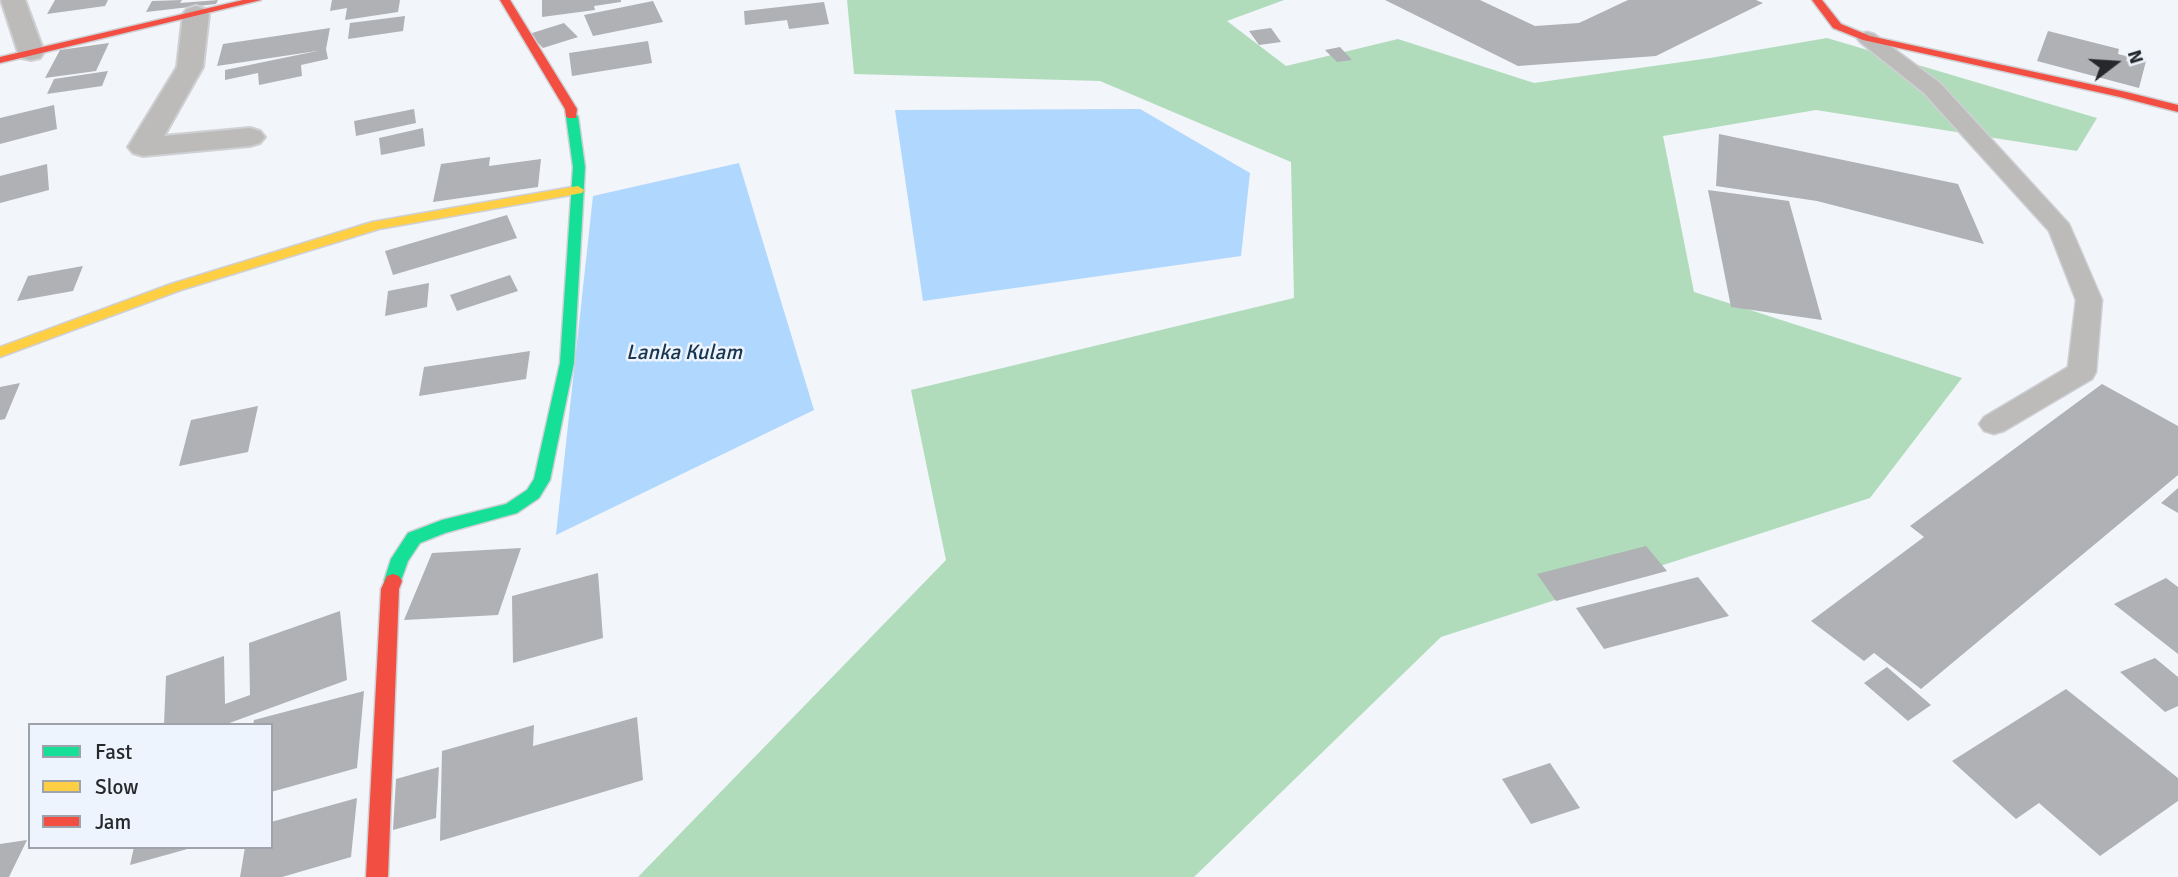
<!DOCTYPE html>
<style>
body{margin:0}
#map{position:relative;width:2178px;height:877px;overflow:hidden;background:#f2f5fa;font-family:Signika,sans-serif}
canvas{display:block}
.legend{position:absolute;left:28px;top:723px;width:245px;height:126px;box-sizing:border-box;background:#eef4fe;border:2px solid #9ea2aa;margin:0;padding:9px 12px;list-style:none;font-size:21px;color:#26282b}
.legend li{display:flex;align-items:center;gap:14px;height:35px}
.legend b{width:35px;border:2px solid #9ea2aa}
.north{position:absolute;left:2080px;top:28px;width:70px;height:70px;-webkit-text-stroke:5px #eef4fe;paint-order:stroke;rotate:73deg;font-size:19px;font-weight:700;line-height:28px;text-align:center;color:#26282b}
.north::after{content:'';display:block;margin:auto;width:24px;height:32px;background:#26282b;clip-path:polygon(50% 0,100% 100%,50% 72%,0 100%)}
</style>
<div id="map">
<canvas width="2178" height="877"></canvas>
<ul class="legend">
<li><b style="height:9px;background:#16e098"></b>Fast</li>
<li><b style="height:9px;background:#ffcf43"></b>Slow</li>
<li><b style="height:9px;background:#f24e42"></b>Jam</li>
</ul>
<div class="north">N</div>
</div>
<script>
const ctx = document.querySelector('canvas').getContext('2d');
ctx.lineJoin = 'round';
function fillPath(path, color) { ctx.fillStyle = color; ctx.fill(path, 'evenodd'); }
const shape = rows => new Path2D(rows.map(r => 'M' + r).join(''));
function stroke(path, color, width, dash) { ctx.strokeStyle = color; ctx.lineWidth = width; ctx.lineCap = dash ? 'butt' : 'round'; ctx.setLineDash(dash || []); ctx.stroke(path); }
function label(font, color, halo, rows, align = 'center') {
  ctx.font = font + ' Signika,sans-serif'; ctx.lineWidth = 5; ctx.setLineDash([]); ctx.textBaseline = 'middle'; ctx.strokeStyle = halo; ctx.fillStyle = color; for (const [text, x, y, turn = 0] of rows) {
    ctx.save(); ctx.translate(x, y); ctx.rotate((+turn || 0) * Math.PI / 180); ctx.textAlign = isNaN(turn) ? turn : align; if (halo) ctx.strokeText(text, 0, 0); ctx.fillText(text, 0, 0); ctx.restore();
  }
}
fillPath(shape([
 [847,0,1284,0,1227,21,1286,66,1398,39,1534,83,1710,58,1827,38,2097,118,2077,151,1816,110,1663,136,1694,292,1962,378,1870,498,1441,637,1194,877,638,877,946,560,911,390,1294,298,1291,162,1100,81,854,74]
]), '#b1dcbc');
fillPath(shape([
 [1140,109,1250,173,1241,256,923,301,895,110],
 [739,163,814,410,556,535,593,196]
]), '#b0d7fd');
fillPath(shape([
 [55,0,108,0,105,6,47,14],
 [182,0,180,3,218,0,216,4,146,12,152,1],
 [332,0,400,0,398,12,345,20,347,8,330,11],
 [542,0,621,0,621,2,594,6,595,10,542,17],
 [1385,0,1480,0,1535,26,1579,23,1628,0,1756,0,1763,3,1656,56,1518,66],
 [653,1,663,22,593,36,584,15],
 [824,2,829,24,789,29,787,20,745,25,744,11],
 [405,16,403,31,348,39,350,23],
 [564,23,578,37,543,48,529,34],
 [330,28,326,49,328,59,301,65,302,76,259,85,258,73,225,80,225,70,317,51,217,66,223,44],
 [1271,28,1281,42,1259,45,1249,31],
 [2048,31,2119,49,2118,54,2146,61,2139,88,2037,61],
 [648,41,652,63,572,76,569,53],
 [109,43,96,71,45,78,60,50],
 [1340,47,1352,60,1337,62,1325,50],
 [108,71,102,86,47,94,54,79],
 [54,105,57,129,0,144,0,118],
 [414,109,416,123,356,136,354,121],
 [423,128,425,146,381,155,379,138],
 [1719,134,1958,184,1984,244,1817,201,1716,186],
 [490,157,489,166,541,159,538,187,433,202,441,164],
 [47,164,49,190,0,203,0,176],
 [1708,190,1789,201,1822,320,1731,307],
 [507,215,517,238,393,275,385,251],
 [83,266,73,291,17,301,28,276],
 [510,275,518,291,457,311,450,295],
 [429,283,427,307,385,316,388,291],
 [530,351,526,379,419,396,424,367],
 [20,383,5,419,0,420,0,387],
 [2102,384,2178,426,2178,475,1921,689,1874,653,1864,661,1811,621,1924,537,1910,526],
 [258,406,248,452,179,466,191,420],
 [2178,488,2178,513,2161,503],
 [1646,546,1667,571,1556,601,1537,574],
 [521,548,498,615,404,620,432,553],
 [598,573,603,638,513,663,512,596],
 [1698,577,1729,616,1604,649,1576,608],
 [2166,578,2178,587,2178,654,2114,604],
 [340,611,347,680,224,725,164,725,166,676,224,656,225,704,250,695,249,643],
 [2155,658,2178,677,2178,706,2165,712,2120,672],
 [1887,667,1931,705,1908,721,1864,683],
 [2066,689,2178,778,2178,801,2100,856,2039,803,2016,819,1952,761],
 [364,691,357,768,271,792,271,725,253,725,254,720],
 [637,717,643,780,440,841,442,751,534,725,533,746],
 [1550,763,1580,808,1531,824,1502,779],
 [439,767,436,818,393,830,396,779],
 [357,798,351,857,282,877,240,877,245,847,271,847,271,822],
 [27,840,9,877,0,877,0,844],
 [134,847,191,847,191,848,130,865]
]), '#afb1b5');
const lane = shape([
 [1867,32,1874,34,1940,83,2069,224,2102,300,2096,372,2092,379,2004,431,1994,434,1984,431,1979,424,1984,417,2068,367,2076,300,2049,231,1924,93,1860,42,1857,38,1860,34,1867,32]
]);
const street = shape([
 [1,0,25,0,44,52,40,58,31,60,22,58,18,52,1,0],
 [196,6,205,9,209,14,203,67,164,136,250,128,260,131,265,137,260,143,250,146,143,156,133,153,128,147,177,67,183,14,187,9,196,6]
]);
const fast = shape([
 [572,113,578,116,585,167,574,363,550,480,539,498,517,513,445,533,420,543,408,561,399,586,393,588,387,586,384,581,391,559,408,533,442,520,506,504,527,490,534,479,560,363,573,167,566,116,572,113]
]);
const slow = shape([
 [578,186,584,190,582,193,379,229,181,290,0,357,0,347,171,284,372,222,578,186]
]);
const jam = shape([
 [243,0,261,0,0,63,0,57,243,0],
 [500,0,510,0,577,109,576,118,568,118,566,116,565,109,500,0],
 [1812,0,1822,0,1841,24,1870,36,2126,92,2178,105,2178,112,2120,97,1863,40,1833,28,1812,0],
 [393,574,399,576,402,581,399,589,388,877,366,877,381,589,387,576,393,574]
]);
stroke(lane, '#ced0d4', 3);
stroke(street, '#ced0d4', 4);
stroke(fast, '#ced0d4', 3);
stroke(slow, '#ced0d4', 3);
stroke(jam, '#ced0d4', 3);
fillPath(lane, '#bcbbba');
fillPath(street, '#bcbbba');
fillPath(fast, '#16e098');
fillPath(slow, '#ffcf43');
fillPath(jam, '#f24e42');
label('italic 21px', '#17354f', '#eef4fe', [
 ["Lanka Kulam",684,353]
]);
</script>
